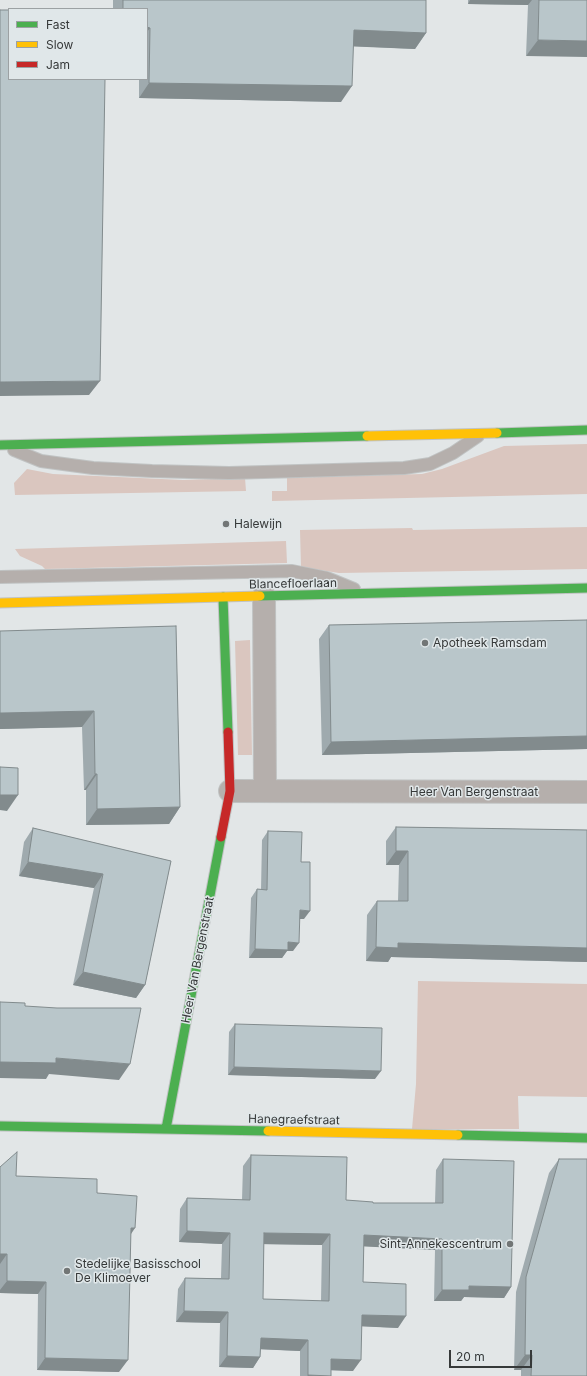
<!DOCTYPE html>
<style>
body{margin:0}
#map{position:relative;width:587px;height:1376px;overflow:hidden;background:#e2e6e7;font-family:Inter,sans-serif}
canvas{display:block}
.legend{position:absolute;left:8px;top:8px;width:140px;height:72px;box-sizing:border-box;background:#e0e7e9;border:1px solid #9ca1a3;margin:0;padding:5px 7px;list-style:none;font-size:12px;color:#363939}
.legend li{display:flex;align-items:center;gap:8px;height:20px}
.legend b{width:20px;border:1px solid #9ca1a3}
.scale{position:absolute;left:449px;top:1350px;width:83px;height:18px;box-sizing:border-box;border:2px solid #363939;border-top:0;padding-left:5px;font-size:12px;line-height:14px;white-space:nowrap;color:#363939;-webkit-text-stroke:3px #e0e7e9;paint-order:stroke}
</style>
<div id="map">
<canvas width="587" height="1376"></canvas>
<ul class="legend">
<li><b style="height:5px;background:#4caf50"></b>Fast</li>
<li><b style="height:5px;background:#ffc107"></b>Slow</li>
<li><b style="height:5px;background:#c62828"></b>Jam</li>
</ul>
<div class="scale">20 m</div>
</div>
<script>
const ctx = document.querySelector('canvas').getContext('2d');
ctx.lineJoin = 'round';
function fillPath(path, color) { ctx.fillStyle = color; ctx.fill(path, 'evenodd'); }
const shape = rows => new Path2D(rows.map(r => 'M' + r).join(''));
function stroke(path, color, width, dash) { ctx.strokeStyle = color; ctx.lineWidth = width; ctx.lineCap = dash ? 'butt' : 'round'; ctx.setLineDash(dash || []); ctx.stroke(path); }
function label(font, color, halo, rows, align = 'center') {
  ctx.font = font + ' Inter,sans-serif'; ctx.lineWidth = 3; ctx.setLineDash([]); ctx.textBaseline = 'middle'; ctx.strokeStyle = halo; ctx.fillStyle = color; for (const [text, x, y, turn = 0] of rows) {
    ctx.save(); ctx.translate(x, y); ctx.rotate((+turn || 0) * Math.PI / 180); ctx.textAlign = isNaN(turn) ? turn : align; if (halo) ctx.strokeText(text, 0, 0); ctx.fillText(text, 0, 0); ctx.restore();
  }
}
fillPath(shape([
 [587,444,587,494,272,501,272,491,287,491,287,478,422,474,442,469,504,446],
 [27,469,53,474,183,480,245,478,246,491,15,495,14,483],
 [587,527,587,569,339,573,301,567,300,530,412,528,413,530],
 [286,541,287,563,45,569,42,566,20,556,15,549],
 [250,640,252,755,238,755,235,641],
 [418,981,587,984,587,1097,518,1096,519,1129,412,1129,416,1084]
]), '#dac6bf');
const lane = shape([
 [14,450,41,461,93,468,152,471,229,473,404,468,430,464,453,453,478,436],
 [0,577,292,571,327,578,354,589]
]);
const street = shape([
 [264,596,265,791],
 [230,791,587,792]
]);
const fast = shape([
 [497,433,587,430],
 [0,445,367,436],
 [260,596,587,588],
 [223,597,228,732],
 [0,1126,268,1131],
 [166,1129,221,837],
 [458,1135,587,1138]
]);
const slow = shape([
 [367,436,497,433],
 [0,603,260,596],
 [268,1131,458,1135]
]);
const jam = shape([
 [221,837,230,791,228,732]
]);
stroke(lane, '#c0c3c3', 14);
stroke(street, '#c0c3c3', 24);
stroke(fast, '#c0c3c3', 11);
stroke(slow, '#c0c3c3', 11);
stroke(jam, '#c0c3c3', 11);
stroke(lane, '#b5afac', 12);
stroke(street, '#b5afac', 22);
stroke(fast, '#4caf50', 9);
stroke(slow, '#ffc107', 9);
stroke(jam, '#c62828', 9);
fillPath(shape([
 [113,0,426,0,426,33,415,49,353,46,341,102,139,98,139,79,147,79,147,9,113,9],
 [468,0,587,0,526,56,528,5,468,4],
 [587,620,587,749,322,755,319,639,329,625],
 [176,626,180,807,169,824,86,825,86,790,84,790,82,727,0,729],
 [396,827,587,830,587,962,391,957,388,962,366,961,367,915,377,901,398,901,399,865,386,865,386,841],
 [33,828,171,861,145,985,136,998,73,985,94,888,19,876,24,842],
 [268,831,304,919,300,919,293,951,287,951,282,958,249,958,251,898,257,889,261,890,262,840],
 [235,1024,375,1079,228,1075,229,1032],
 [251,1155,346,1200,373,1203,435,1203,436,1170,443,1159,511,1287,504,1298,464,1297,461,1301,434,1301,435,1250,364,1246,363,1282,398,1328,362,1326,353,1371,331,1370,330,1376,300,1376,300,1351,261,1349,260,1357,253,1368,219,1367,220,1323,176,1322,178,1289,185,1278,221,1278,222,1244,179,1242,180,1209,187,1198,242,1200,243,1166],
 [264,1244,322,1245,321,1301,263,1299],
 [559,1159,587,1376,521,1376,521,1370,514,1370,516,1292,549,1173],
 [0,1167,16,1176,97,1193,131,1233,119,1372,37,1370,38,1294,0,1293]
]), '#9faaae');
fillPath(shape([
 [470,0,532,0,528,5,468,4],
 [147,27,150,28,147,32],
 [354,30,426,33,415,49,343,46],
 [538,40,587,41,587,57,526,56],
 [149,83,352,86,341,102,139,98],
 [100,381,89,395,0,396,0,382],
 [94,711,82,727,0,729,0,713],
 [587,736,587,749,322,755,331,742],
 [95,774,97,774,86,790,84,790],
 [0,795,18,795,7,811,0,810],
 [180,807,169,824,86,825,97,809],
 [396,851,408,851,399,865,386,865],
 [28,862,103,874,94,888,19,876],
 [300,910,310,911,304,919,294,919],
 [288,942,299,943,293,951,287,951,282,958,249,958,255,949],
 [398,943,587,948,587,962,391,957,388,962,366,961,376,947],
 [83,972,145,985,136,998,73,985],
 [56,1058,130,1064,119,1080,49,1074,46,1079,0,1078,0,1062],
 [234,1067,381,1071,375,1079,228,1075],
 [131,1228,135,1228,127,1240],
 [187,1231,230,1233,222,1244,179,1242],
 [264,1233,330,1234,322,1245,256,1244],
 [364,1235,442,1239,435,1250,356,1246],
 [0,1254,7,1254,0,1264],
 [7,1281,46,1282,38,1294,0,1293,0,1290],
 [469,1286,511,1287,504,1298,464,1297,461,1301,434,1301,442,1290],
 [184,1311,228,1312,220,1323,176,1322],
 [362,1315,406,1316,398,1328,354,1326],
 [261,1338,308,1340,300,1351,254,1349],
 [525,1355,532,1355,521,1370,514,1370],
 [227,1356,260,1357,253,1368,219,1367],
 [45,1358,128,1360,119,1372,37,1370],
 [331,1359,361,1360,353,1371,323,1370],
 [308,1375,330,1376,307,1376]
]), '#828b8d');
const building = shape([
 [123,0,426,0,426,33,354,30,352,86,149,83,150,28,147,27,147,9,123,9,123,0],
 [539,0,587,0,587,41,538,40,539,0],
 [0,10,9,10,9,79,105,79,100,381,0,382,0,10],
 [587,620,587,736,331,742,329,625,587,620],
 [176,626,180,807,97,809,97,774,95,774,94,711,0,713,0,631,176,626],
 [0,767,18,768,18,795,0,795,0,767],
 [396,827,587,830,587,948,398,943,398,948,376,947,377,901,408,901,408,851,396,851,396,827],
 [33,828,171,861,145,985,83,972,103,874,28,862,33,828],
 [268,831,302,832,301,862,310,862,310,911,300,910,299,943,288,942,288,950,255,949,257,889,267,890,268,831],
 [0,1002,25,1003,25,1006,57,1008,141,1008,130,1064,56,1058,56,1063,0,1062,0,1002],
 [235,1024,382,1028,381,1071,234,1067,235,1024],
 [17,1152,16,1176,97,1179,97,1193,137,1196,135,1228,131,1228,128,1360,45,1358,46,1282,7,1281,7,1254,0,1254,0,1167,17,1152],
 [251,1155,347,1157,346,1200,373,1202,373,1203,443,1203,443,1159,514,1161,511,1287,469,1286,469,1290,442,1290,442,1239,364,1235,363,1282,406,1284,406,1316,362,1315,361,1360,331,1359,331,1376,308,1375,308,1340,261,1338,260,1357,227,1356,228,1312,184,1311,185,1278,229,1279,230,1233,187,1231,187,1198,250,1200,251,1155],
 [264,1233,330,1234,329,1301,263,1299,264,1233],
 [559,1159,587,1159,587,1376,531,1376,532,1355,525,1355,526,1277,559,1159]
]);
fillPath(building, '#b9c6ca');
stroke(building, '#828b8d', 1);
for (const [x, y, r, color] of [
 [226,524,4,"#727676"],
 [425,643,4,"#727676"],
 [510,1244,4,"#727676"],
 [67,1271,4,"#727676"]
]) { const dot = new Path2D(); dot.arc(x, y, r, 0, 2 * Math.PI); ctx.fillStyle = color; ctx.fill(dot); stroke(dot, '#e0e7e9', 1.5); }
label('12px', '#363939', '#e0e7e9', [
 ["Halewijn",234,524],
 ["Apotheek Ramsdam",433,643],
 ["Sint-Annekescentrum",502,1244,"right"],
 ["Stedelijke Basisschool",75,1264],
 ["De Klimoever",75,1278]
], 'left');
label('12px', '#363939', '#e0e7e9', [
 ["Blancefloerlaan",293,584,-1],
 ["Heer Van Bergenstraat",474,792],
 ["Heer Van Bergenstraat",198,960,-79],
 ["Hanegraefstraat",294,1120,1]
]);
</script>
